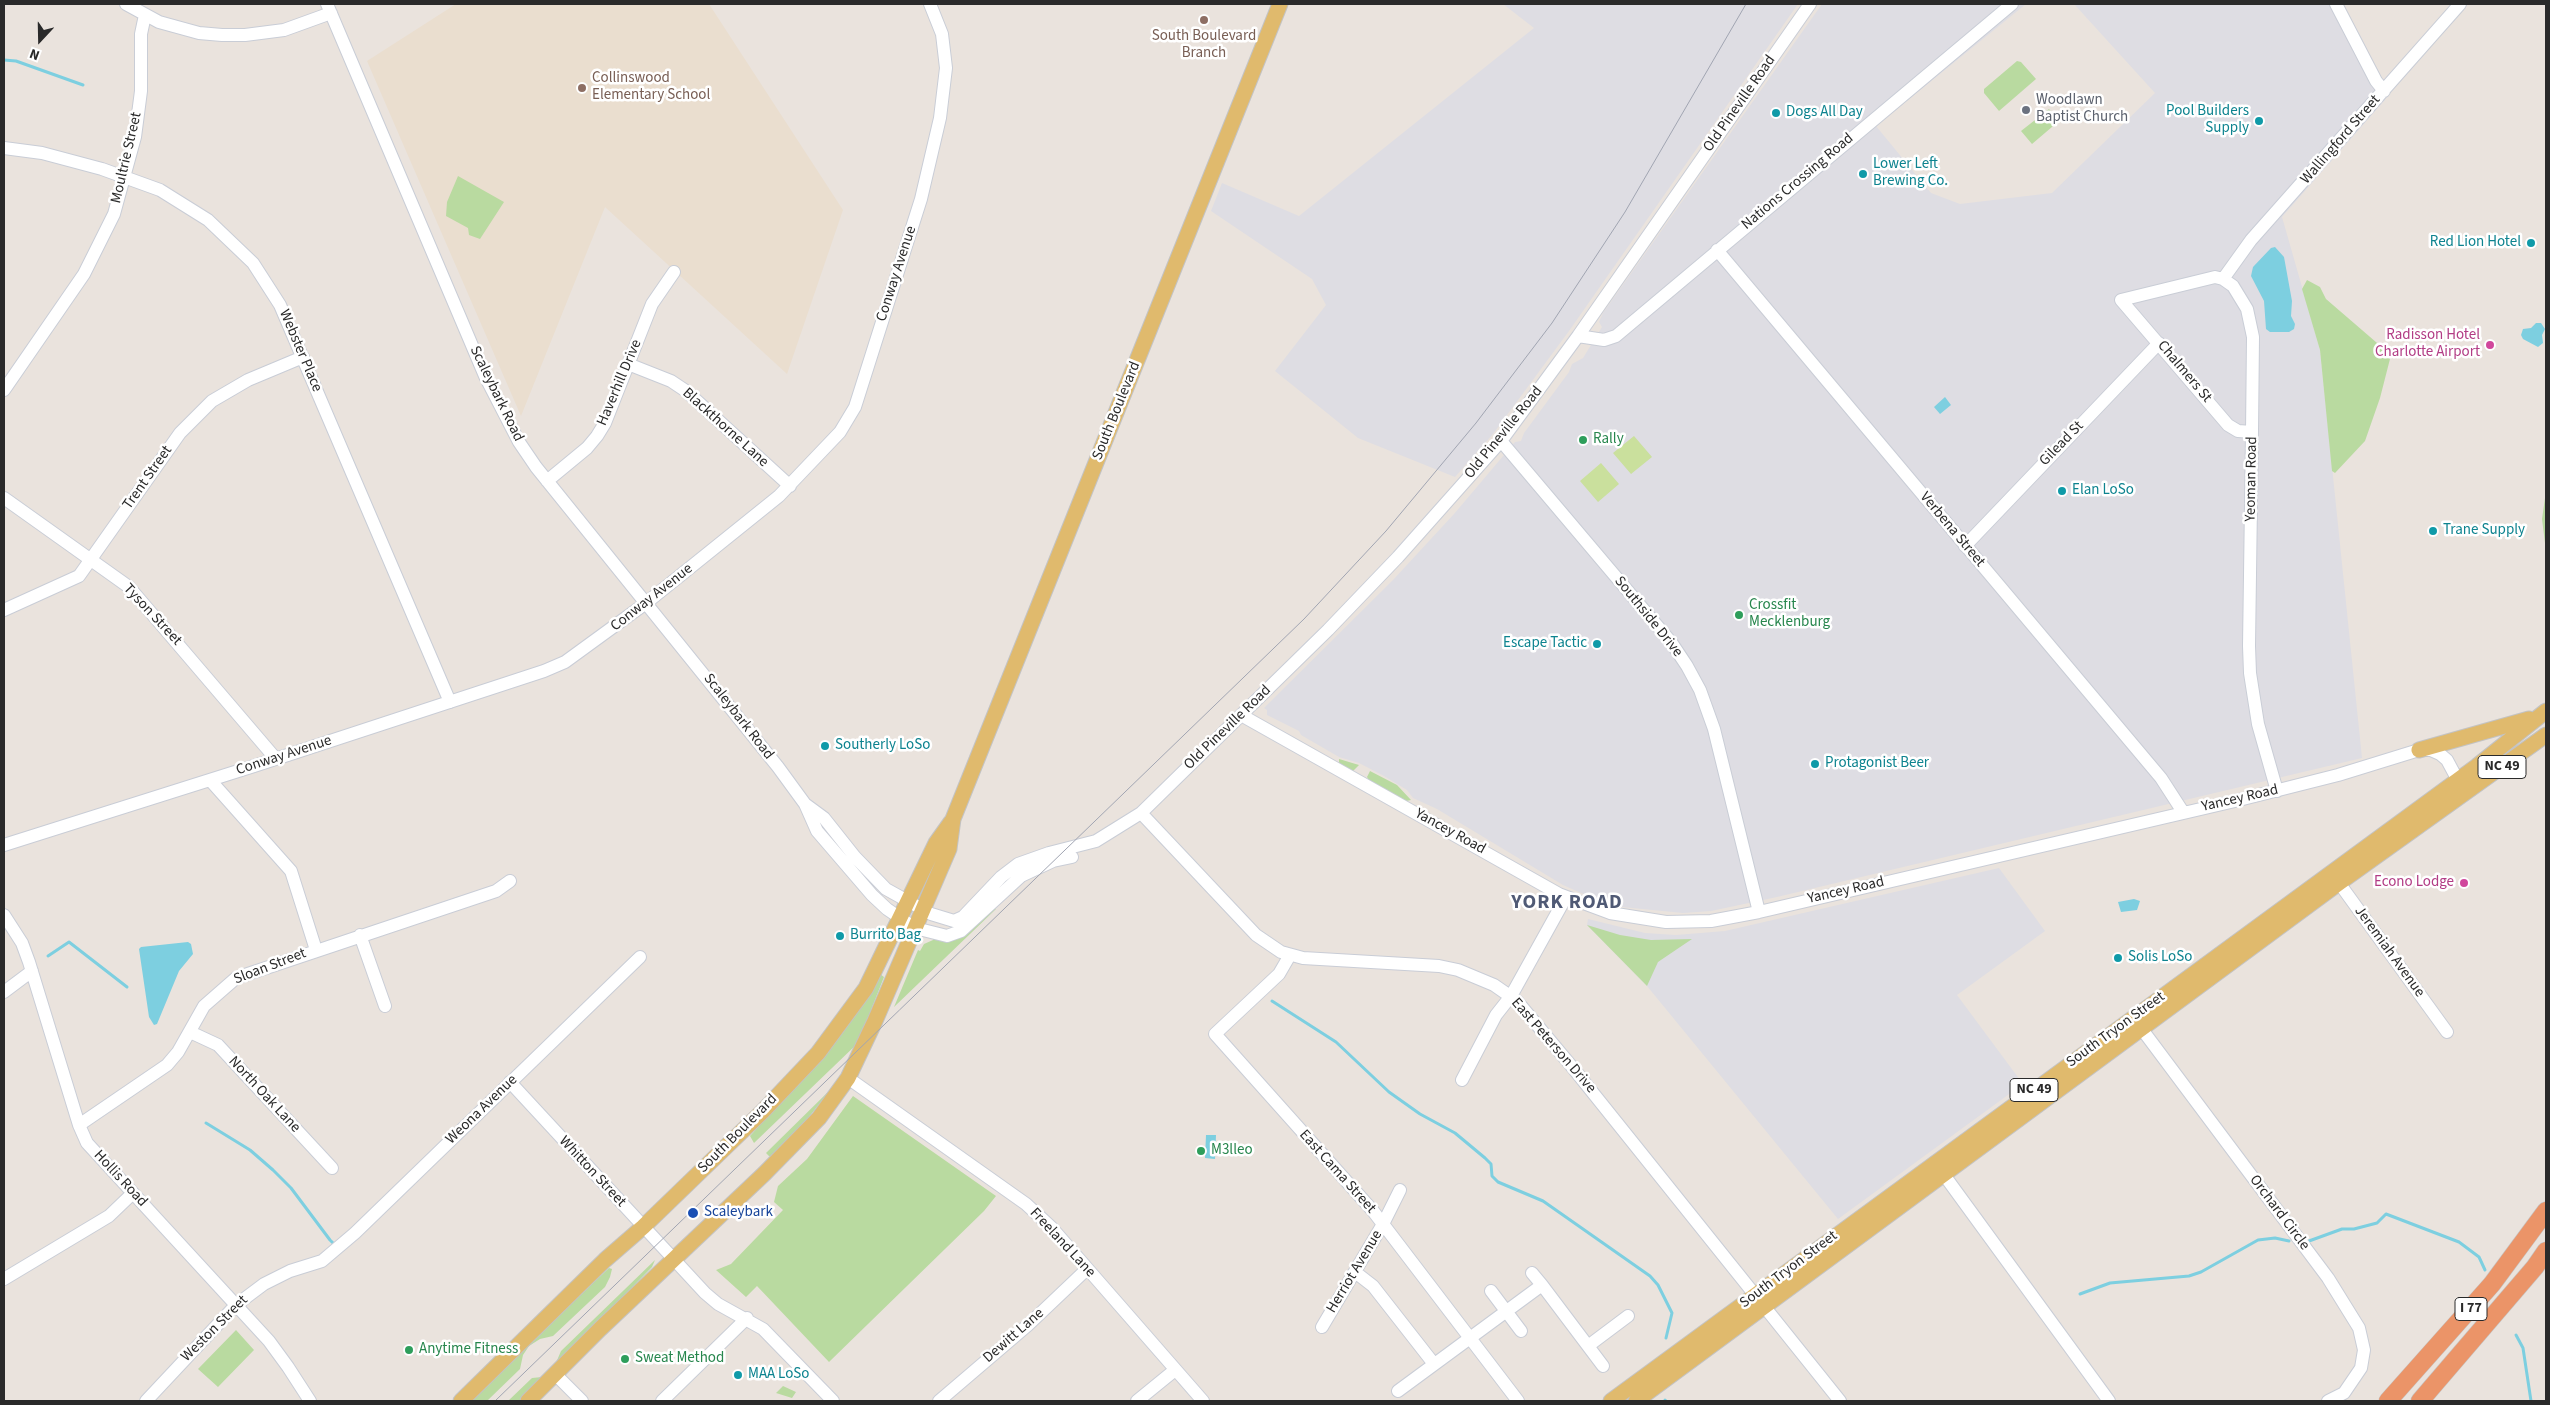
<!DOCTYPE html>
<style>
body{margin:0}
#map{position:relative;width:2550px;height:1405px;overflow:hidden;background:#eae3dd;font-family:"Source Sans 3",sans-serif}
canvas{display:block}
.frame{position:absolute;inset:0;border:5px solid #2a2a2a;pointer-events:none}
.north{position:absolute;left:15px;top:15px;width:50px;height:50px;-webkit-text-stroke:4px #fff;paint-order:stroke;rotate:201deg;font-size:14px;font-weight:700;line-height:20px;text-align:center;color:#2a2a2a}
.north::after{content:'';display:block;margin:auto;width:18px;height:22px;background:#2a2a2a;clip-path:polygon(50% 0,100% 100%,50% 72%,0 100%)}
</style>
<div id="map">
<canvas width="2550" height="1405"></canvas>
<div class="frame"></div>
<div class="north">N</div>
</div>
<script>
const ctx = document.querySelector('canvas').getContext('2d');
ctx.lineJoin = 'round';
function fillPath(path, color) { ctx.fillStyle = color; ctx.fill(path, 'evenodd'); }
const shape = rows => new Path2D(rows.map(r => 'M' + r).join(''));
function stroke(path, color, width, dash) { ctx.strokeStyle = color; ctx.lineWidth = width; ctx.lineCap = dash ? 'butt' : 'round'; ctx.setLineDash(dash || []); ctx.stroke(path); }
function label(font, color, halo, rows, align = 'center') {
  ctx.font = font + ' "Source Sans 3",sans-serif'; ctx.lineWidth = 5; ctx.setLineDash([]); ctx.textBaseline = 'middle'; ctx.strokeStyle = halo; ctx.fillStyle = color; for (const [text, x, y, turn = 0] of rows) {
    ctx.save(); ctx.translate(x, y); ctx.rotate((+turn || 0) * Math.PI / 180); ctx.textAlign = isNaN(turn) ? turn : align; if (halo) ctx.strokeText(text, 0, 0); ctx.fillText(text, 0, 0); ctx.restore();
  }
}
fillPath(shape([
 [1503,4,1798,4,1569,331,1493,434,1455,477,1358,438,1275,371,1326,305,1312,279,1211,211,1222,183,1299,216,1534,28],
 [1822,4,2026,4,1876,126,1931,193,1960,204,2052,193,2155,93,2074,4,2337,4,2385,100,2282,217,2320,350,2362,758,1777,897,1711,911,1683,913,1622,907,1597,900,1563,885,1437,809,1413,798,1407,790,1384,776,1359,763,1339,757,1301,735,1299,731,1267,715,1267,710,1264,708,1267,705,1393,580,1454,514,1515,442,1521,441,1524,433,1569,372,1572,364,1583,358,1602,327,1599,322,1603,313],
 [1999,868,2045,931,1957,995,2023,1084,1838,1219,1647,986,1587,925,1588,919,1645,933,1676,935,1725,931]
]), '#dedde3');
fillPath(shape([
 [456,4,709,4,843,210,787,374,605,207,521,416,367,61]
]), '#eadecf');
fillPath(shape([
 [2017,61,2021,62,2036,79,1999,111,1984,93,1984,89],
 [2049,109,2059,121,2032,144,2021,131],
 [458,176,504,202,480,239,469,235,468,228,446,216,447,202],
 [2307,280,2320,287,2326,299,2391,355,2380,398,2365,441,2335,473,2332,471,2320,350,2302,289],
 [2546,491,2546,551,2542,519],
 [1339,759,1359,765,1353,771,1339,763],
 [1370,771,1397,785,1411,800,1406,801,1369,780,1367,777],
 [992,908,996,909,894,1007,918,950,920,951,924,944,933,940,934,937],
 [1587,925,1620,935,1651,940,1692,939,1658,962,1647,986],
 [880,974,884,977,858,1043,754,1143,750,1136,833,1043,853,1018],
 [831,1089,797,1132,771,1157,769,1156,766,1153],
 [853,1096,996,1196,984,1211,829,1362,757,1286,746,1297,716,1270,731,1264,783,1210,774,1202,778,1186,807,1159],
 [655,1260,652,1267,521,1401,508,1401,532,1378,542,1377,555,1365,561,1351],
 [609,1268,612,1269,610,1277,605,1287,553,1336,540,1339,529,1346,523,1355,520,1369,487,1401,468,1401],
 [236,1330,254,1350,218,1387,198,1369],
 [783,1386,796,1392,792,1398,776,1393]
]), '#b9daa0');
fillPath(shape([
 [1634,436,1652,457,1631,474,1613,453],
 [1601,463,1619,484,1598,502,1580,481]
]), '#cae09d');
fillPath(shape([
 [2275,247,2284,257,2292,301,2291,316,2295,324,2294,329,2289,332,2270,332,2266,329,2264,301,2251,276,2253,267,2271,248],
 [2536,323,2541,323,2545,329,2542,335,2543,343,2538,347,2523,339,2521,335,2523,329,2531,328],
 [1945,397,1951,405,1940,414,1934,407],
 [2134,899,2140,901,2137,910,2121,912,2118,902],
 [188,942,191,944,193,954,179,971,157,1024,154,1025,149,1017,139,949,141,947],
 [1206,1135,1216,1135,1215,1159,1205,1158]
]), '#7dcfe0');
stroke(shape([
 [4,60,16,61,83,85],
 [48,956,69,942,127,987],
 [1272,1001,1336,1042,1389,1092,1420,1114,1455,1133,1485,1158,1491,1164,1492,1176,1498,1182,1543,1201,1650,1276,1658,1285,1672,1313,1666,1338],
 [206,1123,250,1150,273,1170,291,1188,330,1240,336,1246],
 [2309,1241,2342,1229,2354,1229,2377,1223,2386,1214,2459,1242,2479,1257,2485,1270],
 [2080,1294,2110,1283,2189,1276,2201,1272,2258,1240,2275,1238,2289,1241],
 [2516,1335,2523,1348,2531,1401],
 [1665,1400,1666,1401]
]), '#7dcfe0', 3);
const minor = shape([
 [126,4,159,22,199,33,222,35,245,35,284,30,331,13],
 [327,4,485,376,519,442,536,467,778,767,805,804,817,831,872,895,887,909,915,928,947,936,961,931,1021,876,1053,861,1072,857],
 [2336,4,2376,81,2384,91],
 [4,148,42,153,102,169,160,190,208,220,253,263,280,305,450,702],
 [1717,250,2161,778,2183,812],
 [2223,279,2251,240,2460,4],
 [1578,336,1604,340,1616,336,2012,4],
 [628,364,671,381,686,391,790,486],
 [4,390,84,274,114,214,135,137,141,91,141,34,145,15],
 [2252,432,2238,431,2228,425,2121,300,2215,277,2223,279,2233,286,2247,309,2253,337,2252,432,2249,646,2250,673,2258,724,2277,791],
 [1501,441,1671,642,1687,666,1700,690,1714,729,1759,912],
 [547,481,587,448,597,436,605,423,652,304,674,272],
 [4,498,129,587,276,759],
 [1965,546,2159,343],
 [4,610,79,576,180,433,212,401,248,380,303,357],
 [1241,715,1559,894,1610,913,1666,922,1711,921,1759,912,2235,801,2338,775,2419,750,2431,750,2440,754,2447,760,2462,788],
 [210,780,291,871,316,950],
 [805,804,824,818,855,857,886,889,931,914,954,921,963,917,1001,877,1018,864,1049,853,1096,841,1141,813,1328,630,1398,557,1501,441,1578,336,1810,4],
 [1141,813,1256,935,1281,952,1303,958,1439,966,1458,970,1494,985,1517,1001,1573,1068,1840,1401],
 [4,845,254,766,544,671,565,662,646,603,779,496,840,432,855,407,921,199,940,118,946,68,942,34,930,4],
 [2334,876,2447,1032],
 [4,915,22,943,29,962,79,1125,87,1143,269,1341,288,1367,310,1401],
 [360,935,385,1006],
 [1290,955,1279,974,1215,1034,1373,1211,1518,1401],
 [4,992,32,971],
 [2141,1028,2328,1278,2359,1328,2364,1350,2361,1368,2344,1393,2328,1401],
 [190,1032,218,1045,332,1168],
 [848,1078,1026,1204,1052,1228,1203,1401],
 [1462,1080,1496,1015,1511,996,1566,897],
 [510,1082,705,1293,718,1304,763,1329,833,1401],
 [79,1125,167,1065,178,1052,204,1006,236,978,496,891,510,881],
 [1939,1168,2109,1401],
 [1355,1272,1373,1286,1434,1364],
 [4,1279,109,1216,133,1193],
 [1542,1285,1603,1366],
 [1491,1291,1521,1331],
 [1322,1327,1383,1224,1400,1190],
 [1588,1346,1628,1316],
 [555,1374,582,1401],
 [1398,1391,1542,1285,1532,1273],
 [146,1401,236,1305,264,1284,290,1271,322,1261,355,1233,640,957],
 [662,1401,747,1318],
 [939,1401,1028,1325,1087,1269],
 [1137,1401,1175,1370]
]);
const major = shape([
 [2419,750,2529,719],
 [461,1401,605,1260,643,1227,763,1111,818,1053,866,988,936,843,951,822],
 [528,1401,600,1329,764,1174,819,1118,848,1078,875,1021,949,849,953,819,1280,4],
 [1611,1401,2477,766,2546,711],
 [1636,1401,2339,883,2546,735]
]);
const highway = shape([
 [2388,1401,2492,1284,2546,1211],
 [2420,1401,2535,1267,2546,1251]
]);
stroke(minor, '#c9cdd6', 14);
stroke(major, '#c3c3c3', 17);
stroke(highway, '#c3c3c3', 19);
stroke(minor, '#fff', 12);
stroke(major, '#e0ba6d', 15);
stroke(highway, '#eb9468', 18);
stroke(shape([
 [495,1401,1304,619,1386,531,1476,423,1552,323,1625,212,1746,4]
]), '#a1a5b2', 1);
for (const [x, y, r, color] of [
 [1204,20,5,"#8d6e63"],
 [582,88,5,"#8d6e63"],
 [2026,110,5,"#6b7280"],
 [1776,113,5,"#0f9aa8"],
 [2259,121,5,"#0f9aa8"],
 [1863,174,5,"#0f9aa8"],
 [2531,243,5,"#0f9aa8"],
 [2490,345,5,"#d1479c"],
 [1583,440,5,"#2e9e5b"],
 [2062,491,5,"#0f9aa8"],
 [2433,531,5,"#0f9aa8"],
 [1739,615,5,"#2e9e5b"],
 [1597,644,5,"#0f9aa8"],
 [825,746,5,"#0f9aa8"],
 [1815,764,5,"#0f9aa8"],
 [2464,883,5,"#d1479c"],
 [840,936,5,"#0f9aa8"],
 [2118,958,5,"#0f9aa8"],
 [1201,1151,5,"#2e9e5b"],
 [693,1213,6,"#1a4fb4"],
 [409,1350,5,"#2e9e5b"],
 [625,1359,5,"#2e9e5b"],
 [738,1375,5,"#0f9aa8"]
]) { const dot = new Path2D(); dot.arc(x, y, r, 0, 2 * Math.PI); ctx.fillStyle = color; ctx.fill(dot); stroke(dot, '#fff', 2); }
for (const [x, y, w] of [
 [2502,767,48],
 [2034,1090,48],
 [2471,1309,32]
]) { const box = new Path2D(); box.roundRect(x - w / 2, y - 11.5, w, 23, 4); ctx.fillStyle = '#fff'; ctx.fill(box); stroke(box, '#2a2a2a', 1); }
label('bold 14px', '#2a2a2a', null, [
 ["NC 49",2502,767],
 ["NC 49",2034,1090],
 ["I 77",2471,1309]
]);
label('15px', '#785e54', '#fff', [
 ["South Boulevard",1204,37],
 ["Branch",1204,54],
 ["Collinswood",592,79,"left"],
 ["Elementary School",592,96,"left"]
]);
label('15px', '#5b616d', '#fff', [
 ["Woodlawn",2036,101],
 ["Baptist Church",2036,118]
], 'left');
label('15px', '#2a2a2a', '#fff', [
 ["Old Pineville Road",1740,104,-55],
 ["Wallingford Street",2341,140,-49],
 ["Moultrie Street",127,158,-77],
 ["Nations Crossing Road",1798,182,-40],
 ["Conway Avenue",897,274,-72],
 ["Webster Place",300,351,67],
 ["Chalmers St",2184,372,50],
 ["Haverhill Drive",620,383,-67],
 ["Scaleybark Road",496,394,64],
 ["South Boulevard",1117,411,-68],
 ["Blackthorne Lane",725,428,42],
 ["Old Pineville Road",1504,433,-51],
 ["Gilead St",2062,444,-46],
 ["Trent Street",148,478,-55],
 ["Yeoman Road",2252,479,-89],
 ["Verbena Street",1952,530,50],
 ["Conway Avenue",652,598,-38],
 ["Tyson Street",152,615,47],
 ["Southside Drive",1648,617,51],
 ["Scaleybark Road",738,717,52],
 ["Old Pineville Road",1228,728,-44],
 ["Conway Avenue",284,756,-18],
 ["Yancey Road",2240,799,-13],
 ["Yancey Road",1450,832,29],
 ["Yancey Road",1846,891,-13],
 ["Jeremiah Avenue",2389,952,54],
 ["Sloan Street",270,967,-21],
 ["South Tryon Street",2116,1030,-36],
 ["East Peterson Drive",1553,1046,49],
 ["North Oak Lane",264,1095,47],
 ["Weona Avenue",482,1110,-44],
 ["South Boulevard",738,1134,-45],
 ["Whitton Street",592,1172,47],
 ["East Cama Street",1337,1172,48],
 ["Hollis Road",120,1179,47],
 ["Orchard Circle",2279,1213,53],
 ["Freeland Lane",1062,1243,47],
 ["South Tryon Street",1789,1270,-37],
 ["Herriot Avenue",1355,1272,-59],
 ["Weston Street",215,1329,-45],
 ["Dewitt Lane",1014,1336,-41]
]);
label('15px', '#0d838f', '#fff', [
 ["Pool Builders",2249,112,"right"],
 ["Supply",2249,129,"right"],
 ["Dogs All Day",1786,113],
 ["Lower Left",1873,165],
 ["Brewing Co.",1873,182],
 ["Red Lion Hotel",2521,243,"right"],
 ["Elan LoSo",2072,491],
 ["Trane Supply",2443,531],
 ["Escape Tactic",1587,644,"right"],
 ["Southerly LoSo",835,746],
 ["Protagonist Beer",1825,764],
 ["Burrito Bag",850,936],
 ["Solis LoSo",2128,958],
 ["MAA LoSo",748,1375]
], 'left');
label('15px', '#b23c85', '#fff', [
 ["Radisson Hotel",2480,336],
 ["Charlotte Airport",2480,353],
 ["Econo Lodge",2454,883]
], 'right');
label('15px', '#27864d', '#fff', [
 ["Rally",1593,440],
 ["Crossfit",1749,606],
 ["Mecklenburg",1749,623],
 ["M3lleo",1211,1151],
 ["Anytime Fitness",419,1350],
 ["Sweat Method",635,1359]
], 'left');
label('15px', '#164399', '#fff', [
 ["Scaleybark",704,1213]
], 'left');
ctx.letterSpacing = '1px';
label('bold 20px', '#505a75', '#fff', [
 ["YORK ROAD",1567,904]
]);
ctx.letterSpacing = '0px';
</script>
